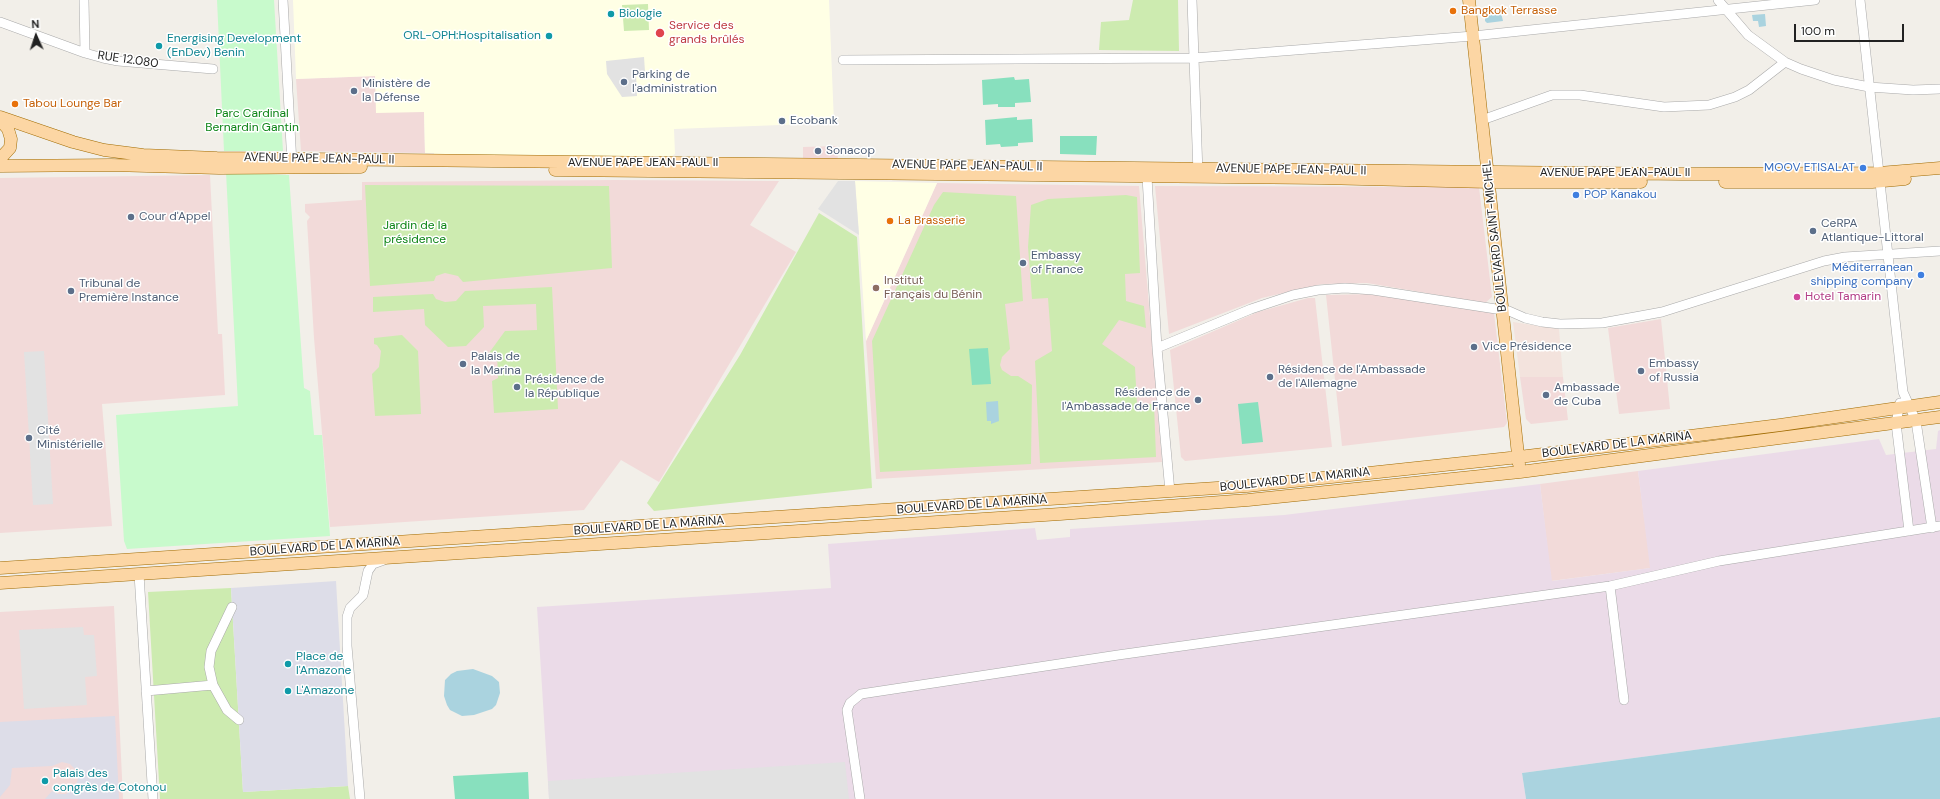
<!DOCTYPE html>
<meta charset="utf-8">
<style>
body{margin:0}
#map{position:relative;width:1940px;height:799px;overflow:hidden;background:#f2efe9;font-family:"DM Sans",sans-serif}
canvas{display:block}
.north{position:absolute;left:16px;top:16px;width:40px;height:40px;-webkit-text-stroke:3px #fff;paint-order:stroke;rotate:357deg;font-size:11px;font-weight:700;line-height:16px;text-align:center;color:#222}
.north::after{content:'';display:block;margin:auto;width:14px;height:18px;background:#222;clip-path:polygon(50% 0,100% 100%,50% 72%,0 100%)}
.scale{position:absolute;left:1794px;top:24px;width:110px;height:18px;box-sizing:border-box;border:2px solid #222;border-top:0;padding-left:5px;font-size:12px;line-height:14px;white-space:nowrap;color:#222;-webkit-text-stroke:3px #fff;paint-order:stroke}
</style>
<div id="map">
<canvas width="1940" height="799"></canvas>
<div class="north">N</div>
<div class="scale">100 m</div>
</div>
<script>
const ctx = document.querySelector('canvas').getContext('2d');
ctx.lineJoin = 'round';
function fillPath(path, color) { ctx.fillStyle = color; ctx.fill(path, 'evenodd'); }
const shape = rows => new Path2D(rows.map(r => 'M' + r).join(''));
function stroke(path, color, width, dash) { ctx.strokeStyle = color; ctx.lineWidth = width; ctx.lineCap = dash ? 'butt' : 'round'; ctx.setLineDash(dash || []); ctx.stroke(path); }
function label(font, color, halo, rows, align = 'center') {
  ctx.font = font + ' "DM Sans",sans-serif'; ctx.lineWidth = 3; ctx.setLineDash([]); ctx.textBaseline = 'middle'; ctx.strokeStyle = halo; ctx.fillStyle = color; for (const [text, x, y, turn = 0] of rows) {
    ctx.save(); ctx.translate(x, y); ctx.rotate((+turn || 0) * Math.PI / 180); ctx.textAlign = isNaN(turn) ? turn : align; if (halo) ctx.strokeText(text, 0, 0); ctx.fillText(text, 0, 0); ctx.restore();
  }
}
fillPath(shape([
 [375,76,424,112,425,153,301,151,296,79],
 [837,146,838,161,803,161,803,147],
 [210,175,218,334,222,334,225,395,102,404,112,526,0,533,0,178],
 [614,180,779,181,750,225,796,252,659,482,621,460,584,510,330,527,314,338,307,221,310,217,305,212,305,204,362,200,362,182],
 [937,183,1139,186,1162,462,876,479,866,341],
 [1155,186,1479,187,1492,297,1485,303,1367,283,1322,284,1262,298,1169,334],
 [1373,294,1494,313,1507,423,1504,427,1342,446,1326,295],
 [1308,298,1315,298,1332,447,1185,461,1181,457,1170,350,1258,312],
 [1661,319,1670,409,1619,414,1608,328],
 [1520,377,1563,377,1568,420,1531,424,1526,419],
 [1638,471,1651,568,1551,581,1540,484],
 [114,606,123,799,0,799,0,612]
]), '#f2dad9');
fillPath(shape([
 [1940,430,1940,717,1522,773,1526,799,549,799,537,607,831,588,828,544,1035,528,1037,540,1070,537,1070,529,1284,515,1540,484,1552,581,1650,568,1638,471,1879,439,1886,455,1936,449,1938,431]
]), '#ebdbe8');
fillPath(shape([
 [293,0,829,0,834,123,674,129,675,154,672,156,575,158,434,155,434,153,425,153,424,112,376,113,375,76,296,79],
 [855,181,937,183,866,341,859,235]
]), '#ffffe5');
fillPath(shape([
 [1513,322,1559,329,1563,377,1520,377]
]), '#f3e3dd');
fillPath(shape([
 [1133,0,1178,0,1179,51,1099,50,1101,22,1129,20],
 [648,4,649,30,624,31,622,5],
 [365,185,609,186,612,268,463,282,458,276,445,273,436,276,434,281,370,286],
 [943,192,1016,196,1023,301,1005,304,1010,349,1002,357,1000,365,1002,370,1011,376,1018,376,1032,385,1031,464,880,472,872,341,934,205],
 [1126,195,1137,197,1140,273,1125,274,1126,301,1144,306,1146,328,1119,320,1102,344,1135,367,1137,404,1154,404,1156,457,1040,463,1035,361,1052,351,1048,298,1032,299,1028,247,1031,205,1048,199],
 [819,213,857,237,872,488,654,511,647,503,740,355],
 [552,287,558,409,494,413,492,381,498,378,497,352,489,353,505,331,537,330,536,304,483,306,484,327,466,346,448,347,425,325,424,309,373,312,373,297,433,294,436,299,445,302,456,301,465,291],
 [402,335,418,351,421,414,375,416,372,374,379,367,381,351,377,345,374,344,374,338],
 [231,588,243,792,348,786,350,799,160,799,148,592]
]), '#cdebb0');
fillPath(shape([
 [217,0,274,0,283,151,224,151],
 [226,172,289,175,304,388,310,391,314,435,322,435,330,536,127,549,124,541,116,415,238,406]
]), '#c8facc');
fillPath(shape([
 [1014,77,1015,80,1029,79,1031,102,1015,103,1015,107,998,107,998,104,983,105,982,80],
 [1017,117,1017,120,1032,119,1033,142,1018,143,1018,146,1001,147,1000,144,986,145,985,120],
 [1060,136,1097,136,1096,155,1060,154],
 [988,348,991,384,972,385,969,349],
 [1258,402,1263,442,1242,444,1238,404],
 [528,772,529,799,455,799,453,776]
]), '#88e0be');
fillPath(shape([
 [644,57,645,72,636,73,637,96,622,97,607,74,606,61],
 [838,181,855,181,859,235,818,209],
 [44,351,53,504,33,505,24,352],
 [83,627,84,635,94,635,97,676,85,677,87,705,24,709,19,630],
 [845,762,849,799,549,799,548,781]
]), '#e2e2e2');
fillPath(shape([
 [336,581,348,786,243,792,231,588],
 [115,716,119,799,45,799,52,791,58,794,66,794,76,786,78,778,76,770,70,764,62,762,52,766,12,768,10,785,0,797,0,722]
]), '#dddde8');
fillPath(shape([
 [1501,13,1503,21,1487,23,1485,21,1485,14],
 [1765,14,1766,26,1759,27,1758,21,1753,21,1752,15],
 [998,401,999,421,991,424,991,421,987,421,986,402],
 [473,669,492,676,499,682,500,693,496,705,492,709,474,715,462,716,450,710,447,705,444,696,445,680,451,674,457,671],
 [1940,717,1940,799,1526,799,1522,773]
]), '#aad3df');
const minor = shape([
 [84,0,85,53],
 [283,0,292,164],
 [1192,0,1198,174],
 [1718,0,1748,35,1785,62,1801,69,1834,80,1869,87,1913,90,1940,89],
 [1860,0,1903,392,1916,421,1932,528],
 [0,22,85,53,103,58,118,61,213,69],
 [843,60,1194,58,1473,36,1815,0],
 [1482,120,1552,95,1580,95,1664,107,1709,105,1735,97,1749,90,1785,62],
 [1147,177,1157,348,1170,492],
 [1157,348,1251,309,1293,295,1318,290,1345,288,1373,290,1509,311,1525,318,1542,322,1560,324,1602,323,1662,312,1824,261,1845,257,1940,251],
 [1900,403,1896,423,1909,531],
 [139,574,153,799],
 [1610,586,1624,700],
 [232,607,211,651,209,667,213,685,227,710,239,720],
 [146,691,213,685],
 [360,799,347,646,347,617,350,608,363,595,368,571,373,564,384,560],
 [860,799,847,710,850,703,861,694,1118,655,1610,586,1719,561,1940,526]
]);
const major = shape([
 [1469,0,1519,464],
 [0,117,73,142,104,150,143,155,217,158,1681,174,1879,173,1940,168],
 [0,120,8,129,11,139,10,148,0,159],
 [0,166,111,165,219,168,361,167],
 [555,170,1320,178,1489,182,1641,182],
 [1725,182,1872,182,1905,179],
 [0,568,1247,486,1519,457,1780,425,1940,402],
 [0,583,1060,514,1248,500,1520,472,1940,417]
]);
stroke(minor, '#a9a9a9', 10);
stroke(major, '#a06b00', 13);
stroke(minor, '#fff', 9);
stroke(major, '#fcd6a4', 12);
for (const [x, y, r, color] of [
 [1453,11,4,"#e8710a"],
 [611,14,4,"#0f9aa8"],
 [660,33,5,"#e0444e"],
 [549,36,4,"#0f9aa8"],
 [159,46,4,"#0f9aa8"],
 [624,82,4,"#5c6f8a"],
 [354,91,4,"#5c6f8a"],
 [15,104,4,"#e8710a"],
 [782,121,4,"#5c6f8a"],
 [818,151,4,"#5c6f8a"],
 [1863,168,4,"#3f7fe0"],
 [1576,195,4,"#3f7fe0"],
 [131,217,4,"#5c6f8a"],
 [890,221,4,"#e8710a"],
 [1813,231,4,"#5c6f8a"],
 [1023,263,4,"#5c6f8a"],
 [1921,275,4,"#3f7fe0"],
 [876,288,4,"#8d6e63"],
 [71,291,4,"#5c6f8a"],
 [1797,297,4,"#d1479c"],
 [1474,347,4,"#5c6f8a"],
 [463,364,4,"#5c6f8a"],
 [1641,371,4,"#5c6f8a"],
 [1270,377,4,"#5c6f8a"],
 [517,387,4,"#5c6f8a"],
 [1546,395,4,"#5c6f8a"],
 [1198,400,4,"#5c6f8a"],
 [29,438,4,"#5c6f8a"],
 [288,664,4,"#0f9aa8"],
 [288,691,4,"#0f9aa8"],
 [45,781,4,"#0f9aa8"]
]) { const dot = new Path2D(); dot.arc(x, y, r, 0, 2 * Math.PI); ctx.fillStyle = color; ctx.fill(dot); stroke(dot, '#fff', 1.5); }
label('12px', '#c56008', '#fff', [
 ["Bangkok Terrasse",1461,11],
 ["Tabou Lounge Bar",23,104],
 ["La Brasserie",898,221]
], 'left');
label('12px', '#0d838f', '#fff', [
 ["Biologie",619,14],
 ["ORL-OPH:Hospitalisation",541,36,"right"],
 ["Energising Development",167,39],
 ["(EnDev) Benin",167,53],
 ["Place de",296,657],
 ["l'Amazone",296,671],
 ["L'Amazone",296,691],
 ["Palais des",53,774],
 ["congrès de Cotonou",53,788]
], 'left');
label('12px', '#be3a42', '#fff', [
 ["Service des",669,26],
 ["grands brûlés",669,40]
], 'left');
label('12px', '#222', '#fff', [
 ["RUE 12.080",128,60,8],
 ["AVENUE PAPE JEAN-PAUL II",319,159,1],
 ["AVENUE PAPE JEAN-PAUL II",643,163],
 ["AVENUE PAPE JEAN-PAUL II",967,166,1],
 ["AVENUE PAPE JEAN-PAUL II",1291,170,1],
 ["AVENUE PAPE JEAN-PAUL II",1615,173],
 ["BOULEVARD SAINT-MICHEL",1495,236,-96],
 ["BOULEVARD DE LA MARINA",1617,445,-7],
 ["BOULEVARD DE LA MARINA",1295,480,-6],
 ["BOULEVARD DE LA MARINA",972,505,-4],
 ["BOULEVARD DE LA MARINA",649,526,-4],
 ["BOULEVARD DE LA MARINA",325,547,-4]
]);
label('12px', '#4e5e75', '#fff', [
 ["Parking de",632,75],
 ["l'administration",632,89],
 ["Ministère de",362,84],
 ["la Défense",362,98],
 ["Ecobank",790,121],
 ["Sonacop",826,151],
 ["Cour d'Appel",139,217],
 ["CeRPA",1821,224],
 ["Atlantique-Littoral",1821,238],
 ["Embassy",1031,256],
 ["of France",1031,270],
 ["Tribunal de",79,284],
 ["Première Instance",79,298],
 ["Vice Présidence",1482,347],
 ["Palais de",471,357],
 ["la Marina",471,371],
 ["Embassy",1649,364],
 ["of Russia",1649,378],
 ["Résidence de l'Ambassade",1278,370],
 ["de l'Allemagne",1278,384],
 ["Présidence de",525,380],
 ["la République",525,394],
 ["Ambassade",1554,388],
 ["de Cuba",1554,402],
 ["Résidence de",1190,393,"right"],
 ["l'Ambassade de France",1190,407,"right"],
 ["Cité",37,431],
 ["Ministérielle",37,445]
], 'left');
label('12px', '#0c8416', '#fff', [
 ["Parc Cardinal",252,114],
 ["Bernardin Gantin",252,128],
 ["Jardin de la",415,226],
 ["présidence",415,240]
]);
label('12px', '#366cbe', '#fff', [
 ["MOOV ETISALAT",1855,168],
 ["POP Kanakou",1584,195,"left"],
 ["Méditerranean",1913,268],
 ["shipping company",1913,282]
], 'right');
label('12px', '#785e54', '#fff', [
 ["Institut",884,281],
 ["Français du Bénin",884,295]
], 'left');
label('12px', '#b23c85', '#fff', [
 ["Hotel Tamarin",1805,297]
], 'left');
</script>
